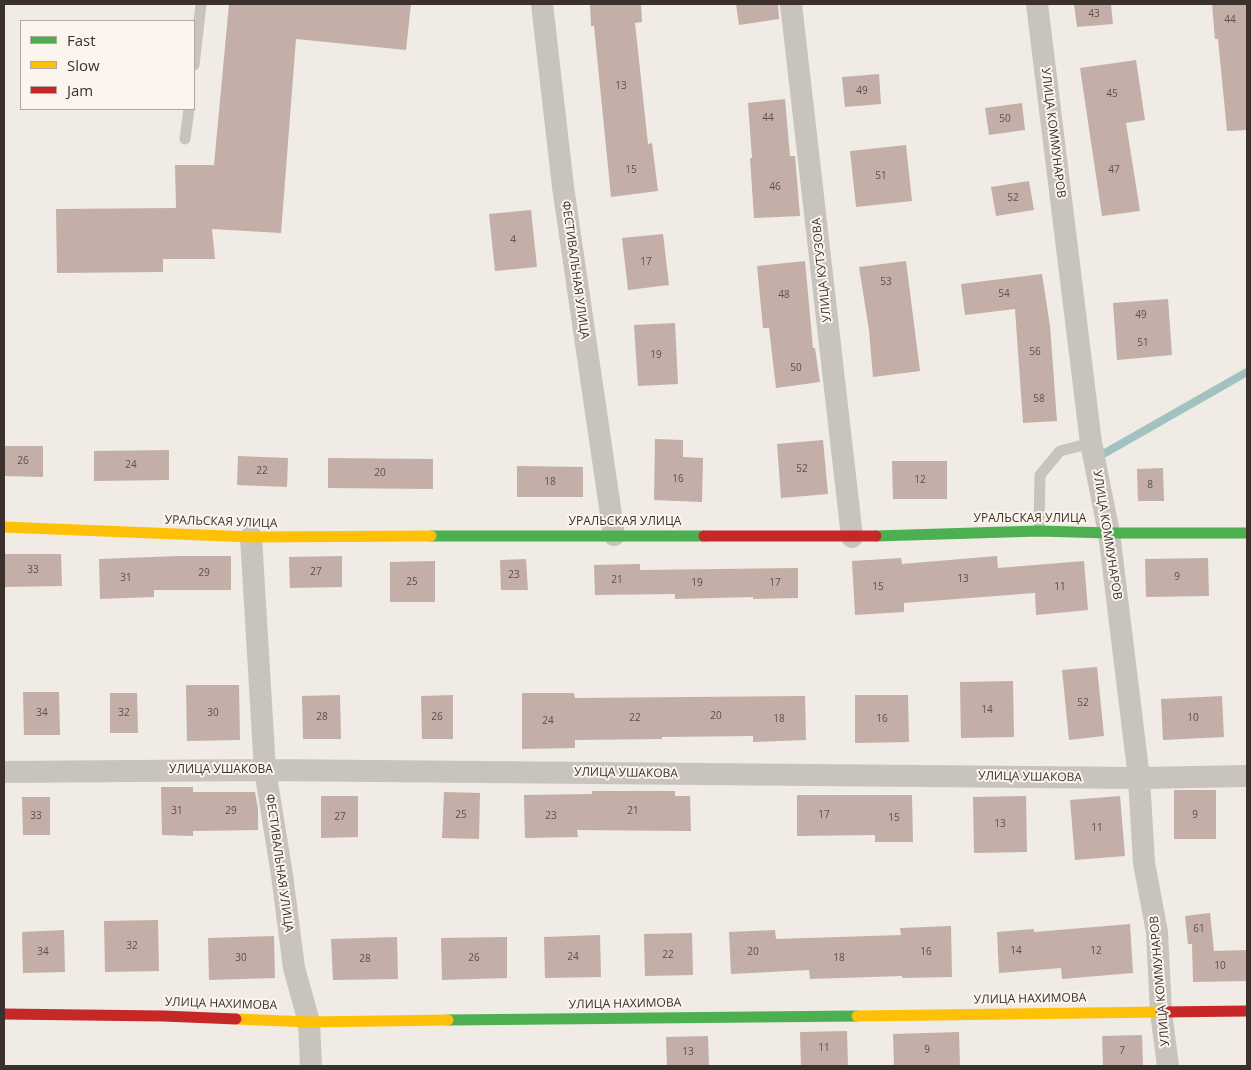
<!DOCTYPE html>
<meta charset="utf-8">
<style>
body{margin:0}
#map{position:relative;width:1251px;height:1070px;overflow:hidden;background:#f0ebe5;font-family:"Open Sans",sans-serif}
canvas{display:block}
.frame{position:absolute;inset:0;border:5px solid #3b302b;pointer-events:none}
.legend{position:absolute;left:20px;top:20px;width:175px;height:90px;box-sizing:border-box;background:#fbf5ee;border:1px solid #aea6a0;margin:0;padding:6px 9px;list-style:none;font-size:15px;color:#3b302b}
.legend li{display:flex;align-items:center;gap:10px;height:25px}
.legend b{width:25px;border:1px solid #aea6a0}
</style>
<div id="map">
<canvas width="1251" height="1070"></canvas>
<div class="frame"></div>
<ul class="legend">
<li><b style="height:6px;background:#4caf50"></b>Fast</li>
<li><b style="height:6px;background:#ffc107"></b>Slow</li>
<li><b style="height:6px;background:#c62828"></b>Jam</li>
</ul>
</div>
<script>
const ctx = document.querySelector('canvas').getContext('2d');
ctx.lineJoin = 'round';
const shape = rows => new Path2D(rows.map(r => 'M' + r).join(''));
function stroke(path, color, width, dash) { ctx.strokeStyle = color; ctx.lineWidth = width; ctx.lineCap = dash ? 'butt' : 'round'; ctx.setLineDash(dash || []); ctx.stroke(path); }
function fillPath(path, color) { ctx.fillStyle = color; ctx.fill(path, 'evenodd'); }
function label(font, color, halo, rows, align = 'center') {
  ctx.font = font + ' "Open Sans",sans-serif'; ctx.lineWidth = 4; ctx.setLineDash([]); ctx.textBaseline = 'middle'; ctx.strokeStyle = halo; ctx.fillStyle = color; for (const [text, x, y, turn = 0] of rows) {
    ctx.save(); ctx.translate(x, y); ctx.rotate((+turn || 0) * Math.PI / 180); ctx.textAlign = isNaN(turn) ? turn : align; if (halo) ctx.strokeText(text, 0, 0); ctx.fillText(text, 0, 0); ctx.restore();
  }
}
stroke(shape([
 [1105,453,1247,372]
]), '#a1c2c1', 8);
fillPath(shape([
 [229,4,411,4,406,50,296,39,281,233,212,229,215,259,163,259,163,272,57,273,56,209,176,208,175,165,214,165],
 [590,4,641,4,642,22,635,23,648,144,652,143,658,191,611,197,594,26,591,26],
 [736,4,778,4,779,19,739,25],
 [1074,4,1111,4,1113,24,1077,27],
 [1212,4,1247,4,1247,130,1227,131,1218,39,1215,39],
 [1136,60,1145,120,1126,123,1140,211,1102,216,1080,68],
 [879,74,881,104,845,107,842,77],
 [785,99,790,156,795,156,800,216,754,218,750,158,752,158,748,103],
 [1022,103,1025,130,989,135,985,108],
 [906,145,912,201,856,207,850,151],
 [1029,181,1034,210,996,216,991,187],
 [531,210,537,267,495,271,489,214],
 [663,234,669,285,628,290,622,238],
 [805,261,813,348,815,348,820,382,776,388,769,328,763,328,757,266],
 [906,261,920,371,873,377,869,330,859,267],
 [1042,274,1050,326,1057,421,1023,423,1015,309,965,315,961,284],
 [1168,299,1172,355,1117,360,1113,303],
 [675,323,678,384,638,386,634,325],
 [655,439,683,440,683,457,703,458,702,502,654,500],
 [823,440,828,494,781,498,777,444],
 [4,446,43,446,43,477,4,476],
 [169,450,169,480,94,481,94,451],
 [238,456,288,458,287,487,237,485],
 [328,458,433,459,433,489,328,488],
 [892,461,947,461,947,499,893,499],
 [517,466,583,467,583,497,517,497],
 [1163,468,1164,501,1138,501,1137,469],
 [4,554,61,554,62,586,4,587],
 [178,556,231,556,231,590,154,590,154,597,100,599,99,559],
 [342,556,342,587,290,588,289,557],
 [997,556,998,568,1084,561,1088,610,1036,615,1035,593,904,603,904,612,855,615,852,561,901,558,902,564],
 [1208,558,1209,596,1146,597,1145,559],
 [526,559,528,590,501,590,500,560],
 [435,561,435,602,390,602,390,562],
 [640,564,640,570,798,568,798,598,753,599,753,597,675,599,675,594,595,595,594,565],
 [1097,667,1104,736,1069,740,1062,670],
 [1013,681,1014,737,961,738,960,682],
 [186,685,239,685,240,740,187,741],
 [23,692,59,692,60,735,24,735],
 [110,693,137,693,138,733,110,733],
 [522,693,574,693,575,698,805,696,806,740,753,742,753,736,662,737,662,739,575,740,575,748,522,749],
 [340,695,341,739,303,739,302,696],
 [453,695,453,739,422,739,421,696],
 [855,695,908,695,909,742,855,743],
 [1222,696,1224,737,1163,740,1161,699],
 [161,787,193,787,193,792,255,792,258,809,258,830,193,831,193,836,162,835],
 [1174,790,1216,790,1216,839,1174,839],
 [592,791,675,791,675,796,690,796,691,831,577,830,578,837,525,838,524,795,592,794],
 [444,792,480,793,479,839,442,838],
 [797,795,912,795,913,842,875,842,875,835,797,836],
 [321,796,358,796,358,837,321,838],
 [1026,796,1027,852,974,853,973,797],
 [1120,796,1125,856,1075,860,1070,800],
 [22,797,50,797,50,835,23,835],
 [1210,913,1214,951,1247,950,1247,981,1193,982,1192,944,1188,944,1185,916],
 [158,920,159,971,105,972,104,921],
 [1130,924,1133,973,1062,979,1061,968,999,973,997,932,1034,929,1034,932],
 [951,926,952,977,902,978,902,976,810,979,809,970,731,974,729,932,775,930,776,939,901,935,900,928],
 [64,930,65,972,23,973,22,932],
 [692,933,693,975,645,976,644,934],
 [600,935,601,977,545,978,544,937],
 [274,936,275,978,209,980,208,938],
 [397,937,398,979,333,980,331,939],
 [507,937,507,978,442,980,441,938],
 [847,1031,848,1066,801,1066,800,1032],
 [959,1032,960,1066,894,1066,893,1034],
 [1142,1035,1143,1066,1103,1066,1102,1036],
 [708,1036,709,1066,667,1066,666,1037]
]), '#c3afa7');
stroke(shape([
 [194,65,201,4],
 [185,139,189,109],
 [1039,531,1040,475,1060,451,1091,443]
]), '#c9c3be', 11);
stroke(shape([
 [542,4,563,187,614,535],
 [791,4,852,537],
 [1037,4,1091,443,1109,533,1139,778,1144,863,1157,932,1161,1012,1168,1066],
 [251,537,265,770,282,875,294,968,309,1022,311,1066],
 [4,772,265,770,1139,778,1247,776]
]), '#c9c3be', 22);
stroke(shape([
 [431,536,704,536],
 [876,536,1039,531,1109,533,1247,533],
 [448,1020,857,1016]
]), '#4caf50', 11);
stroke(shape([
 [4,527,251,537,431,536],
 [857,1016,1161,1012],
 [236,1019,309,1022,448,1020]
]), '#ffc107', 11);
stroke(shape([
 [704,536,876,536],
 [1161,1012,1247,1011],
 [4,1014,163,1016,236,1019]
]), '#c62828', 11);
label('10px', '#5d504a', null, [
 ["43",1094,14],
 ["44",1230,20],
 ["13",621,86],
 ["49",862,91],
 ["45",1112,94],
 ["44",768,118],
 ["50",1005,119],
 ["15",631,170],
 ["47",1114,170],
 ["51",881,176],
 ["46",775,187],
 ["52",1013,198],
 ["4",513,240],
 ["17",646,262],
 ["53",886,282],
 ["54",1004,294],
 ["48",784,295],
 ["49",1141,315],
 ["51",1143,343],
 ["56",1035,352],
 ["19",656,355],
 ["50",796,368],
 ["58",1039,399],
 ["26",23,461],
 ["24",131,465],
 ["52",802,469],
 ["22",262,471],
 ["20",380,473],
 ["16",678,479],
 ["12",920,480],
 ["18",550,482],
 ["8",1150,485],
 ["33",33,570],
 ["27",316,572],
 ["29",204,573],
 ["23",514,575],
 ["9",1177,577],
 ["31",126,578],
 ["13",963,579],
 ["21",617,580],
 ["25",412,582],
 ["19",697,583],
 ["17",775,583],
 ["15",878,587],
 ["11",1060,587],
 ["52",1083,703],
 ["14",987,710],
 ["34",42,713],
 ["32",124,713],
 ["30",213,713],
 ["20",716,716],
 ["28",322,717],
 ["26",437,717],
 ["22",635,718],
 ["10",1193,718],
 ["18",779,719],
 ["16",882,719],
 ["24",548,721],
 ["31",177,811],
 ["29",231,811],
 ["21",633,811],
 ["25",461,815],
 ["17",824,815],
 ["9",1195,815],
 ["33",36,816],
 ["23",551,816],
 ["27",340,817],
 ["15",894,818],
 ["13",1000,824],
 ["11",1097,828],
 ["61",1199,929],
 ["32",132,946],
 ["14",1016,951],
 ["12",1096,951],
 ["34",43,952],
 ["20",753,952],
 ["16",926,952],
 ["22",668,955],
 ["24",573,957],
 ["30",241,958],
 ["26",474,958],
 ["18",839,958],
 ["28",365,959],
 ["10",1220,966],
 ["11",824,1048],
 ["9",927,1050],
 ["7",1122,1051],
 ["13",688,1052]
]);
label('12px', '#3b302b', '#fbf5ee', [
 ["УЛИЦА КОММУНАРОВ",1053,133,83],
 ["ФЕСТИВАЛЬНАЯ УЛИЦА",575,270,82],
 ["УЛИЦА КУТУЗОВА",822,270,-96],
 ["УРАЛЬСКАЯ УЛИЦА",1030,519],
 ["УРАЛЬСКАЯ УЛИЦА",221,522,2],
 ["УРАЛЬСКАЯ УЛИЦА",625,522],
 ["УЛИЦА КОММУНАРОВ",1107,535,81],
 ["УЛИЦА УШАКОВА",221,770],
 ["УЛИЦА УШАКОВА",626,773,1],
 ["УЛИЦА УШАКОВА",1030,777,1],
 ["ФЕСТИВАЛЬНАЯ УЛИЦА",279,863,82],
 ["УЛИЦА КОММУНАРОВ",1160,981,-95],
 ["УЛИЦА НАХИМОВА",1030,999,-1],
 ["УЛИЦА НАХИМОВА",221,1004,2],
 ["УЛИЦА НАХИМОВА",625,1004,-1]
]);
</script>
